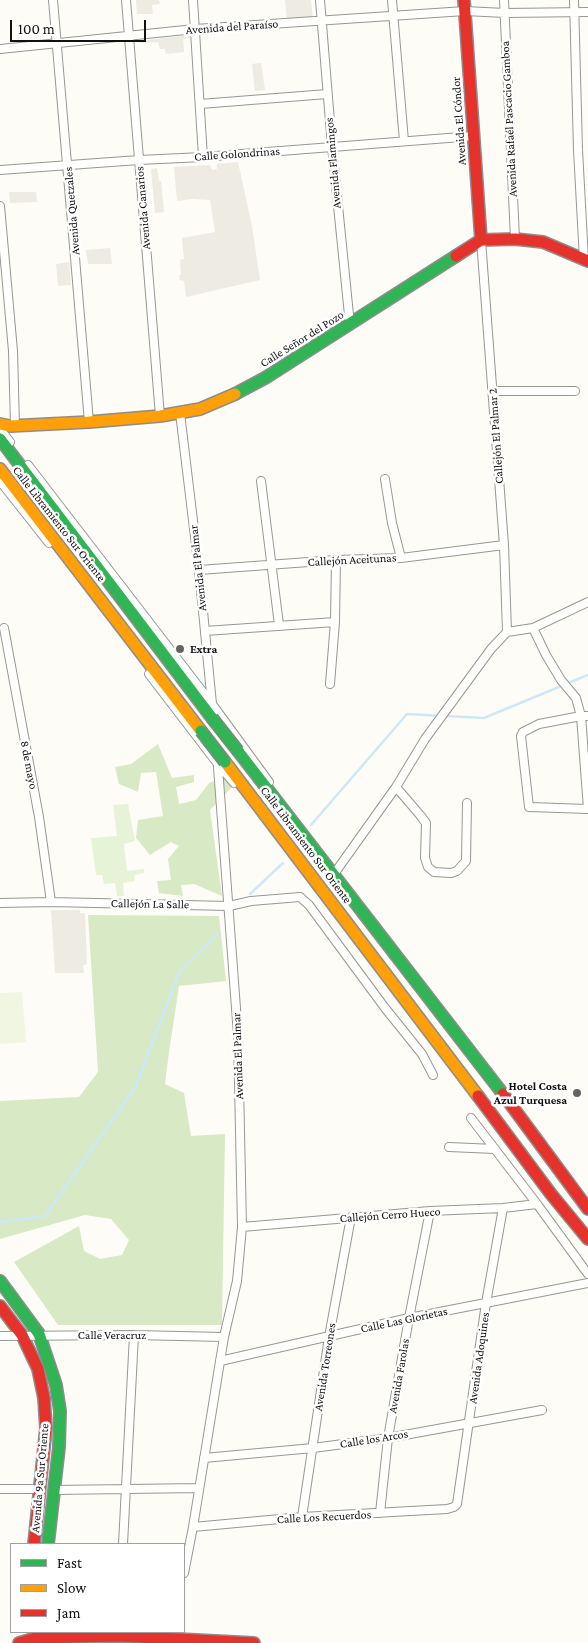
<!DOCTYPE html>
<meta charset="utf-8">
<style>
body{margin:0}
#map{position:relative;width:588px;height:1643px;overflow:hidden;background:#fdfcf7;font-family:"Crimson Pro",serif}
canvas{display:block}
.legend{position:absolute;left:10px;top:1543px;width:175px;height:90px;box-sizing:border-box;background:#fff;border:1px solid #a0a0a0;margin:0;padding:6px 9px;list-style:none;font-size:15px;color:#111}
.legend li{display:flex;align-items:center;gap:10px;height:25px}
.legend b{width:25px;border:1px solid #a0a0a0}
.scale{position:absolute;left:10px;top:20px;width:136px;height:22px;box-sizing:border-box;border:2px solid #111;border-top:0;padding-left:6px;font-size:15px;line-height:18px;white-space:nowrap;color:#111;-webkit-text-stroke:4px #fff;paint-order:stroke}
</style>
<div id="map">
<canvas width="588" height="1643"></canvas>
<ul class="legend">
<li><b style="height:6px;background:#30b455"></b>Fast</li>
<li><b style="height:6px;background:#ff9f0a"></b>Slow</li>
<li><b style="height:6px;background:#e5322d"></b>Jam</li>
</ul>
<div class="scale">100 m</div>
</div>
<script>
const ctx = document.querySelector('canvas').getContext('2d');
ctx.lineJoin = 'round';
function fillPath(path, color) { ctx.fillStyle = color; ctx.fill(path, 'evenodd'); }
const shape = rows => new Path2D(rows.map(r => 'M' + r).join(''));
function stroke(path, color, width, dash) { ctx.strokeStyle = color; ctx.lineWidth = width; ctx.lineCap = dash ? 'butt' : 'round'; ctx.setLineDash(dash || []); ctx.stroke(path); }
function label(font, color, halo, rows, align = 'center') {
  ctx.font = font + ' "Crimson Pro",serif'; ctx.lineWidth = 5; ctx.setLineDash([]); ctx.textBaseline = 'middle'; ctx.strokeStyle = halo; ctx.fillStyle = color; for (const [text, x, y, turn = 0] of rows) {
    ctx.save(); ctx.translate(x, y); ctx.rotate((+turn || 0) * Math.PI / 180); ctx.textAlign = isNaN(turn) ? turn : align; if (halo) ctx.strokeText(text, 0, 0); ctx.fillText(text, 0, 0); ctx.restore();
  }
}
fillPath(shape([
 [128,804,135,841,124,844,127,871,144,869,144,873,134,875,135,881,123,883,124,896,117,896,115,883,104,884,102,875,96,875,91,838,117,836,113,805]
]), '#e7f3d7');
fillPath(shape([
 [158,744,172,778,194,775,194,782,176,787,179,804,196,800,209,783,226,776,232,787,210,810,222,896,194,884,181,885,183,896,159,893,157,881,171,880,168,859,179,846,171,842,150,855,136,838,138,820,163,816,156,772,141,773,138,792,119,784,115,767,131,764],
 [88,915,219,916,226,981,179,986,169,1052,165,1084,184,1093,191,1136,225,1134,222,1325,58,1325,14,1262,79,1226,84,1251,100,1259,122,1255,129,1240,111,1219,85,1215,0,1239,0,1101,79,1097,98,1072]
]), '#d8eac5');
fillPath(shape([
 [22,992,26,1042,0,1044,0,993]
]), '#f0f6e1');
fillPath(shape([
 [136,0,159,0,160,4,152,5,153,14,137,14],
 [285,0,311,0,313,19,287,21],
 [190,35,190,38,183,39,184,52,166,54,165,49,160,49,158,42,140,43,139,41],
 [261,63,265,90,255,91,252,64],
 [238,162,252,226,260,280,186,297,184,281,180,280,179,275,181,275,180,260,184,259,182,238,215,232,210,200,192,199,177,201,174,167,210,165,212,170,217,169,217,164],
 [157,168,159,181,161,181,164,212,155,213,151,169],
 [9,192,36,192,37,202,10,203],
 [110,248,112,264,88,264,86,250],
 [69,262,71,285,58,286,56,264],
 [51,910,80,910,80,913,85,913,87,964,83,965,84,973,55,973]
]), '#edebe2');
stroke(shape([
 [311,825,407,714,484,718,588,675],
 [250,894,283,863],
 [0,1222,45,1216,136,1086,179,972,216,935]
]), '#cde8f7', 2.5);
const street = shape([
 [53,0,89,422],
 [126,0,160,416],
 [193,0,203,157],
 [320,0,332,146,350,325],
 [392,0,404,141],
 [504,0,515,239],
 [574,0,578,150,584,260],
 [0,49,195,29,465,11,505,13,588,12],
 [200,104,327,94],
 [0,170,139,160,203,157,474,136],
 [0,206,13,351,15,426],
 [481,240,504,545,507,632],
 [493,391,575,391],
 [180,413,199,570,212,704],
 [0,429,10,442],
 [28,465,212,704,269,782],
 [385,479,392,523,401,558],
 [0,481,49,543],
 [261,481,279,625],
 [199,570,336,560,401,558,504,545],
 [4,628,39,817,51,902],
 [533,628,546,655,561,680,576,698,581,716,588,809,529,807,521,736,523,732,539,724,581,716,588,716],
 [205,631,335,622],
 [149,674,218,764,234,783],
 [330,684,335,622,336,560],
 [396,787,420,815,426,823,425,858,428,867,434,872,451,873,457,871,466,861,467,803],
 [334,874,396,787,425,739,491,649,507,632,533,628,588,602],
 [0,903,51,902,229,906,251,901,300,897,309,905,385,1008,422,1054,433,1075],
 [471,1118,537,1204,588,1274],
 [449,1147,495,1149],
 [242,1227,430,1211,503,1208,537,1204],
 [0,1336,134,1335,224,1337],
 [220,1361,409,1318,588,1283],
 [204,1458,313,1448,388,1438,542,1410],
 [0,1489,39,1489],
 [54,1490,199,1488],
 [380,1513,388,1438,409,1318,430,1211],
 [302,1517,329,1337,351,1217],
 [193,1527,302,1517,447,1509,454,1507,457,1504,486,1303,503,1208],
 [123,1544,134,1335],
 [184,1573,193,1527,224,1337,237,1281,242,1227,238,1035,217,754]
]);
const fast = shape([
 [235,394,265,378,456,256],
 [0,439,212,718],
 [238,751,503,1094],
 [0,1281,39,1334,56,1385,60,1411,59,1447,48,1544]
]);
const slow = shape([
 [0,424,10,426,89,422,160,416,200,409,235,394],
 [0,469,201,731],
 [225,762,478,1096]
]);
const jam = shape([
 [464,0,481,240],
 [456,256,481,240,515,239,543,242,588,261],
 [503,1094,588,1209],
 [478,1096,551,1194,588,1239],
 [0,1306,22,1335,38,1369,44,1398,46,1428,34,1544],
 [19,1643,36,1638,119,1636,254,1643]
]);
stroke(street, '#979795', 10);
stroke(fast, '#8e8d8b', 14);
stroke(slow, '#8e8d8b', 14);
stroke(jam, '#8e8d8b', 14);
stroke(street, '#fffffe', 8);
stroke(fast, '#30b455', 11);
stroke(slow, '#ff9f0a', 11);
stroke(jam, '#e5322d', 11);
const fastBridge = shape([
 [212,718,238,751],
 [201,731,225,762]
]);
stroke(fastBridge, '#858482', 14, []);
stroke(fastBridge, '#30b455', 11);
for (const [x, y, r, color] of [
 [180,649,5,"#646362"],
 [577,1093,5,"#646362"]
]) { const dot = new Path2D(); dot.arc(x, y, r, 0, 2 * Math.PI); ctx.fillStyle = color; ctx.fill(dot); stroke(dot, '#fff', 2); }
label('12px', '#111', '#fff', [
 ["Avenida del Paraíso",232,27,-4],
 ["Avenida Rafaél Pascacio Gamboa",509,119,-93],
 ["Avenida El Cóndor",459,121,-94],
 ["Calle Golondrinas",237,154,-4],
 ["Avenida Flamingos",333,163,-95],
 ["Avenida Canarios",143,208,-95],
 ["Avenida Quetzales",72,211,-95],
 ["Calle Señor del Pozo",302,339,-32],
 ["Callejón El Palmar 2",496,436,-94],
 ["Calle Libramiento Sur Oriente",59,524,52],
 ["Callejón Aceitunas",352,560,-3],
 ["Avenida El Palmar",198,568,-96],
 ["8 de mayo",29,765,79],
 ["Calle Libramiento Sur Oriente",306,845,53],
 ["Callejón La Salle",150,904,1],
 ["Avenida El Palmar",238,1056,-92],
 ["Callejón Cerro Hueco",390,1215,-4],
 ["Calle Las Glorietas",404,1320,-12],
 ["Calle Veracruz",112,1335],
 ["Avenida Adoquines",479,1358,-82],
 ["Avenida Torreones",325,1367,-81],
 ["Avenida Farolas",399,1376,-80],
 ["Calle los Arcos",374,1439,-9],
 ["Avenida 9a Sur Oriente",40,1478,-85],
 ["Calle Los Recuerdos",324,1517,-3]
]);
label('bold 12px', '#111', '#fff', [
 ["Extra",190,649],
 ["Hotel Costa",567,1086,"right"],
 ["Azul Turquesa",567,1100,"right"]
], 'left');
</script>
